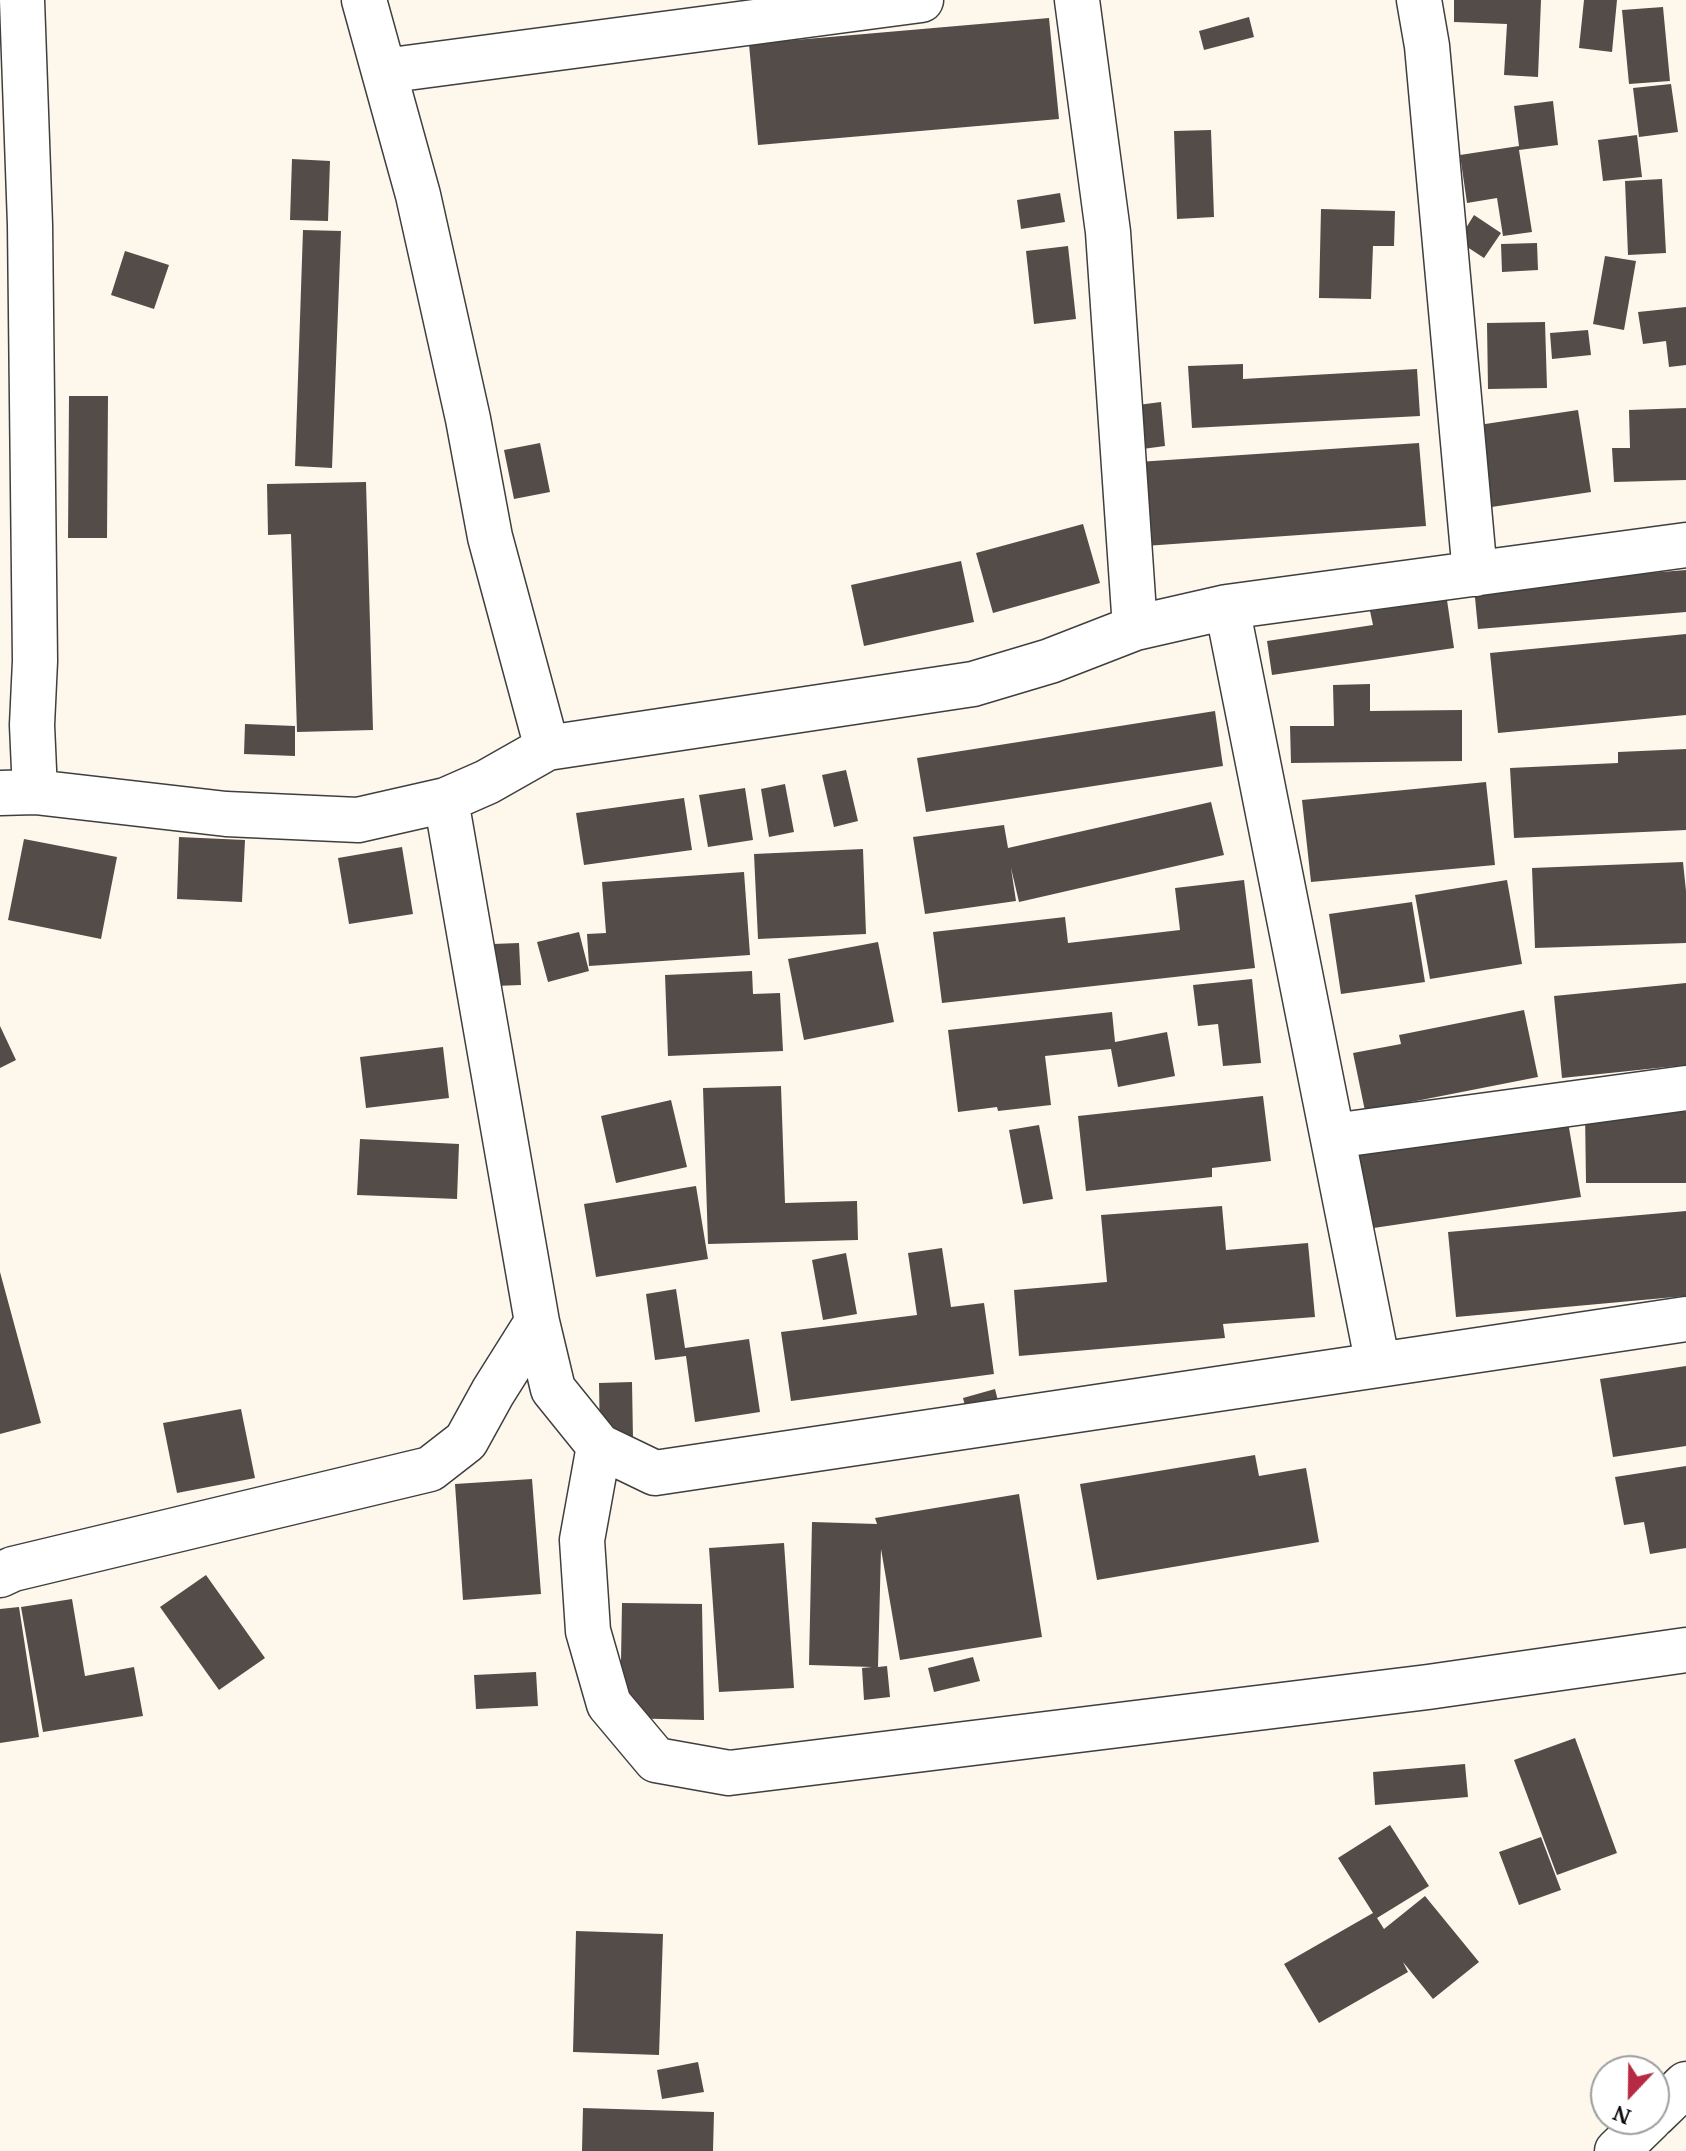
<!DOCTYPE html>
<style>
body{margin:0}
#map{position:relative;width:1686px;height:2151px;overflow:hidden;background:#fef8ec;font-family:"PT Serif",serif}
canvas{display:block}
.north{position:absolute;left:1590px;top:2055px;width:80px;height:80px;box-sizing:border-box;background:#fff;border:2px solid #9e9e9e;border-radius:50%;rotate:202deg;font-size:22px;font-weight:700;line-height:32px;text-align:center;color:#0c0c0c}
.north::after{content:'';display:block;margin:auto;width:28px;height:36px;background:#b62b43;clip-path:polygon(50% 0,100% 100%,50% 72%,0 100%)}
</style>
<div id="map">
<canvas width="1686" height="2151"></canvas>
<div class="north">N</div>
</div>
<script>
const ctx = document.querySelector('canvas').getContext('2d');
ctx.lineJoin = 'round';
function fillPath(path, color) { ctx.fillStyle = color; ctx.fill(path, 'evenodd'); }
const shape = rows => new Path2D(rows.map(r => 'M' + r).join(''));
function stroke(path, color, width, dash) { ctx.strokeStyle = color; ctx.lineWidth = width; ctx.lineCap = dash ? 'butt' : 'round'; ctx.setLineDash(dash || []); ctx.stroke(path); }
fillPath(shape([
 [1454,0,1541,0,1538,77,1504,75,1507,24,1454,22],
 [1584,0,1617,0,1612,52,1579,48],
 [1663,7,1670,81,1629,84,1622,10],
 [1249,17,1254,37,1204,50,1199,31],
 [1049,18,1059,119,758,145,749,44],
 [1671,84,1678,132,1639,137,1633,88],
 [1553,101,1558,145,1519,150,1532,232,1503,236,1497,198,1467,203,1460,155,1519,146,1514,106],
 [1211,130,1214,217,1177,219,1174,131],
 [1637,135,1642,177,1603,181,1598,140],
 [292,159,330,161,328,221,290,220],
 [1662,179,1666,253,1628,255,1625,181],
 [1060,193,1065,222,1021,229,1017,200],
 [1321,209,1395,211,1394,246,1373,246,1371,299,1319,298],
 [1474,215,1501,233,1484,258,1458,241],
 [303,230,341,231,332,468,295,466],
 [1537,243,1538,270,1502,272,1501,244],
 [1068,246,1076,319,1034,324,1026,251],
 [125,251,169,265,154,309,111,295],
 [1605,256,1636,261,1624,330,1593,324],
 [1686,307,1686,365,1669,367,1666,341,1643,344,1638,312],
 [1545,322,1547,388,1488,389,1487,323],
 [1588,330,1591,355,1552,359,1550,333],
 [1243,364,1243,379,1417,369,1420,416,1192,428,1188,366],
 [69,396,108,396,107,538,68,538],
 [1161,402,1165,446,1135,450,1130,406],
 [1686,408,1686,480,1614,482,1612,448,1630,448,1629,410],
 [1578,410,1591,492,1485,508,1472,426],
 [540,443,550,492,514,499,504,450],
 [1419,443,1426,526,1145,546,1138,462],
 [366,482,373,730,297,732,291,534,268,535,267,484],
 [1083,524,1100,583,993,613,976,553],
 [961,561,974,622,864,646,851,585],
 [1686,570,1686,612,1478,629,1474,587],
 [1447,600,1454,648,1272,675,1267,641,1373,625,1370,611],
 [1686,634,1686,715,1498,733,1490,653],
 [1370,684,1370,711,1462,710,1462,761,1291,763,1290,726,1334,726,1333,685],
 [1215,711,1223,766,926,812,917,758],
 [245,724,295,726,295,756,244,754],
 [1686,749,1686,830,1514,838,1510,768,1618,763,1618,752],
 [846,770,858,821,834,827,822,775],
 [1486,782,1495,865,1311,882,1302,800],
 [785,784,794,832,769,837,761,789],
 [745,788,753,840,708,847,699,795],
 [684,798,692,850,584,865,576,813],
 [1211,802,1224,855,1019,902,1011,868,1016,901,925,914,913,837,1004,825,1008,848],
 [179,837,245,840,242,902,177,899],
 [24,839,117,857,101,939,8,920],
 [402,847,413,914,349,924,338,858],
 [863,849,866,934,758,939,754,854],
 [1683,862,1686,891,1686,943,1535,948,1532,868],
 [744,872,750,955,589,966,587,934,606,933,602,882],
 [1244,880,1255,968,942,1003,933,932,1065,917,1068,943,1180,930,1175,888],
 [1507,880,1522,964,1430,979,1415,895],
 [1412,902,1425,982,1341,994,1329,914],
 [579,932,589,971,548,982,537,942],
 [878,942,894,1022,804,1040,788,959],
 [519,943,521,985,495,986,493,944],
 [752,971,753,994,780,993,783,1051,668,1056,665,975],
 [1252,979,1261,1063,1223,1066,1218,1024,1198,1026,1193,985],
 [1686,983,1686,1065,1562,1078,1554,996],
 [1524,1010,1538,1077,1365,1111,1353,1053,1401,1044,1399,1035],
 [1112,1012,1115,1042,1167,1032,1175,1076,1118,1087,1111,1049,1045,1056,1051,1105,998,1111,997,1107,958,1112,948,1030],
 [0,1026,16,1060,0,1068],
 [443,1047,449,1098,366,1108,360,1057],
 [781,1086,785,1203,857,1201,858,1240,708,1244,703,1088],
 [1263,1096,1271,1161,1212,1168,1212,1177,1086,1191,1078,1116],
 [671,1100,687,1167,616,1183,601,1116],
 [1585,1112,1686,1112,1686,1183,1586,1183],
 [1568,1122,1581,1197,1367,1229,1355,1154],
 [1039,1125,1053,1199,1023,1204,1009,1130],
 [360,1139,459,1144,457,1199,357,1195],
 [696,1186,708,1259,596,1277,584,1204],
 [1222,1206,1226,1250,1308,1243,1315,1317,1223,1324,1225,1338,1019,1356,1014,1290,1107,1282,1101,1215],
 [1686,1211,1686,1296,1456,1317,1448,1232],
 [942,1248,951,1307,984,1303,994,1374,791,1401,781,1332,917,1315,908,1253],
 [846,1253,857,1314,823,1320,812,1260],
 [0,1272,41,1423,0,1434],
 [676,1289,685,1348,749,1339,760,1412,695,1422,686,1356,655,1360,646,1294],
 [1686,1366,1686,1446,1613,1457,1600,1379],
 [632,1382,633,1439,600,1440,599,1383],
 [995,1389,1004,1424,972,1433,963,1398],
 [241,1409,255,1478,177,1493,163,1423],
 [1255,1455,1259,1476,1306,1468,1319,1542,1097,1580,1080,1484],
 [1686,1466,1686,1548,1650,1554,1644,1522,1624,1525,1615,1477],
 [532,1479,541,1594,463,1600,455,1484],
 [1019,1494,1042,1637,900,1660,881,1549,878,1667,887,1666,890,1697,864,1700,862,1668,872,1667,809,1665,812,1522,877,1524,875,1518],
 [784,1543,794,1688,719,1692,709,1548],
 [206,1575,265,1658,219,1690,160,1607],
 [72,1599,85,1676,134,1667,143,1716,43,1732,21,1607],
 [622,1603,702,1604,704,1720,620,1718],
 [19,1607,39,1737,0,1743,0,1609],
 [973,1657,980,1681,934,1692,928,1668],
 [536,1672,538,1706,476,1709,474,1675],
 [1575,1738,1617,1853,1557,1875,1514,1760],
 [1465,1764,1468,1797,1375,1805,1373,1772],
 [1390,1825,1429,1886,1377,1918,1384,1929,1425,1896,1479,1962,1433,1999,1403,1962,1408,1972,1319,2023,1284,1964,1373,1913,1338,1858],
 [1541,1837,1561,1890,1519,1905,1499,1852],
 [576,1931,663,1934,659,2055,573,2052],
 [698,2062,704,2092,662,2099,657,2070],
 [583,2108,714,2112,713,2151,582,2151]
]), '#544c49');
const minor = shape([
 [1077,0,1108,232,1135,628],
 [1419,0,1427,46,1475,574],
 [384,71,921,0],
 [1227,607,1378,1365],
 [547,748,973,684,1050,661,1135,628,1227,607,1686,545],
 [35,792,226,814,358,820,446,800,487,782,547,748,490,537,468,419,418,195,364,0],
 [0,793,35,792,32,725,35,661,30,225,22,0],
 [446,800,537,1322,553,1389,599,1446,655,1473,1686,1319],
 [1333,1136,1686,1088],
 [599,1446,582,1540,588,1631,609,1704,656,1760,729,1773,1428,1687,1686,1650],
 [0,1575,13,1569,430,1469,466,1441,493,1392,537,1322],
 [1654,2115,1686,2084],
 [1617,2151,1650,2119]
]);
stroke(minor, '#3f3f3f', 47);
stroke(minor, '#fff', 44);
</script>
